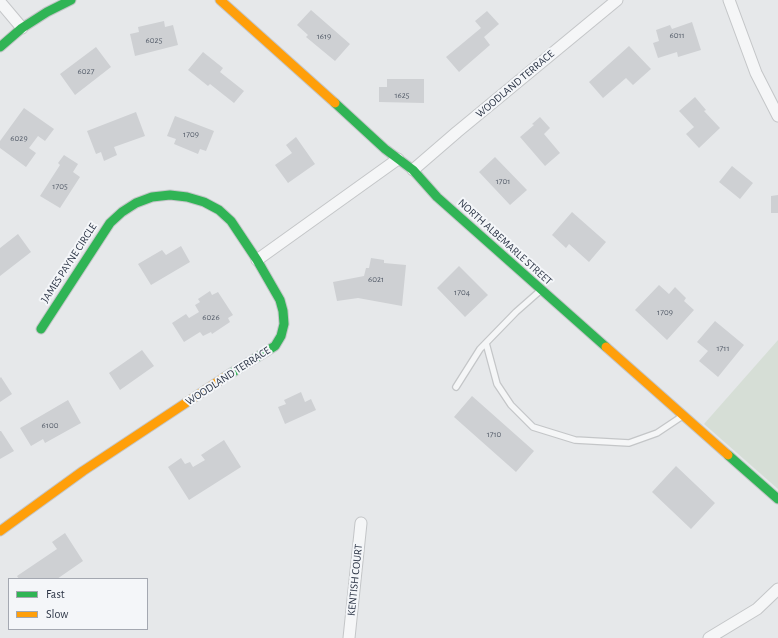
<!DOCTYPE html>
<style>
body{margin:0}
#map{position:relative;width:778px;height:638px;overflow:hidden;background:#e6e8ea;font-family:"Alegreya Sans",sans-serif}
canvas{display:block}
.legend{position:absolute;left:8px;top:578px;width:140px;height:52px;box-sizing:border-box;background:#f4f6f9;border:1px solid #a4a8b1;margin:0;padding:5px 7px;list-style:none;font-size:12px;color:#2b3445}
.legend li{display:flex;align-items:center;gap:8px;height:20px}
.legend b{width:20px;border:1px solid #a4a8b1}
</style>
<div id="map">
<canvas width="778" height="638"></canvas>
<ul class="legend">
<li><b style="height:5px;background:#30b455"></b>Fast</li>
<li><b style="height:5px;background:#ff9f0a"></b>Slow</li>
</ul>
</div>
<script>
const ctx = document.querySelector('canvas').getContext('2d');
ctx.lineJoin = 'round';
function fillPath(path, color) { ctx.fillStyle = color; ctx.fill(path, 'evenodd'); }
const shape = rows => new Path2D(rows.map(r => 'M' + r).join(''));
function stroke(path, color, width, dash) { ctx.strokeStyle = color; ctx.lineWidth = width; ctx.lineCap = dash ? 'butt' : 'round'; ctx.setLineDash(dash || []); ctx.stroke(path); }
function label(font, color, halo, rows, align = 'center') {
  ctx.font = font + ' "Alegreya Sans",sans-serif'; ctx.lineWidth = 4; ctx.setLineDash([]); ctx.textBaseline = 'middle'; ctx.strokeStyle = halo; ctx.fillStyle = color; for (const [text, x, y, turn = 0] of rows) {
    ctx.save(); ctx.translate(x, y); ctx.rotate((+turn || 0) * Math.PI / 180); ctx.textAlign = isNaN(turn) ? turn : align; if (halo) ctx.strokeText(text, 0, 0); ctx.fillText(text, 0, 0); ctx.restore();
  }
}
fillPath(shape([
 [778,340,778,489,704,424]
]), '#d6ded6');
fillPath(shape([
 [311,10,350,44,335,61,306,37,308,35,297,25],
 [487,11,499,24,484,37,490,45,459,72,446,57,481,28,475,21],
 [164,21,165,27,173,25,178,45,135,56,130,34,139,32,138,27],
 [692,22,701,50,678,57,677,52,658,58,653,43,659,41,656,30,670,25,672,29],
 [629,46,651,69,633,85,626,78,603,98,589,82],
 [96,47,111,67,75,95,60,74],
 [203,52,223,68,220,72,244,91,234,103,210,84,208,86,188,70],
 [387,79,424,79,424,103,379,102,379,87,387,87],
 [695,97,706,110,704,111,720,128,699,148,686,134,694,127,679,111],
 [24,108,54,129,45,141,38,136,29,148,36,153,26,167,0,148,0,141],
 [136,112,145,136,114,147,117,155,104,161,101,152,96,154,87,131],
 [175,116,214,131,206,151,200,149,198,154,174,144,176,139,167,136],
 [540,117,550,128,544,134,560,153,545,166,520,137,534,125,532,124],
 [296,137,315,164,288,183,275,165,292,153,286,145],
 [64,155,78,164,73,172,80,177,60,208,40,196,60,165,58,163],
 [495,157,527,190,510,205,479,172],
 [732,166,753,183,740,199,719,182],
 [778,195,778,213,771,213,771,196],
 [572,212,606,242,589,262,569,244,566,248,552,235],
 [18,234,31,252,0,276,0,248],
 [181,246,190,262,151,285,138,264,162,250,166,255],
 [371,258,384,260,384,263,406,265,402,306,358,298,337,301,333,282,364,276,366,268,369,268],
 [459,266,488,295,465,317,437,288],
 [659,285,669,294,675,287,686,298,684,301,694,310,667,340,635,310],
 [210,291,212,295,218,292,233,315,228,318,230,322,212,334,211,332,203,336,200,332,184,342,172,323,186,314,189,318,199,312,195,305,200,302,198,299],
 [715,321,744,345,718,377,699,361,708,351,697,342],
 [142,350,154,366,120,390,109,373],
 [1,377,12,394,0,402,0,378],
 [301,392,305,402,311,399,316,410,285,424,278,407,286,404,284,400],
 [472,396,534,451,516,472,454,417],
 [68,400,81,423,45,443,43,439,31,446,20,428],
 [0,431,1,431,14,451,0,459],
 [224,440,241,467,189,500,168,467,181,458,185,464,190,462,193,467,205,460,201,455],
 [676,466,715,503,691,529,652,492],
 [65,533,83,561,57,579,19,579,17,576,57,549,52,542]
]), '#ced0d3');
const lane = shape([
 [486,343,497,384,511,405,533,427,575,440,629,443,657,433,681,417],
 [456,387,480,349,516,312,541,290]
]);
const street = shape([
 [729,0,756,73,778,116],
 [0,2,22,28],
 [413,170,457,132,617,0],
 [257,260,398,159],
 [349,638,361,523],
 [709,638,757,609,778,589]
]);
const fast = shape([
 [0,47,22,28,47,12,71,0],
 [335,103,385,149,413,170,437,197,606,347],
 [41,329,110,223,122,212,136,203,152,197,170,195,187,197,204,202,219,210,231,221,257,260,280,300,283,311,284,324,281,336,275,346,225,377],
 [728,455,778,499]
]);
const slow = shape([
 [220,0,335,103],
 [606,347,728,455],
 [0,531,83,471,225,377]
]);
stroke(lane, '#c4c6c8', 8);
stroke(street, '#c4c6c8', 13);
stroke(fast, '#c4c6c8', 11);
stroke(slow, '#c4c6c8', 11);
stroke(lane, '#f5f6f7', 5.5);
stroke(street, '#f5f6f7', 11);
stroke(fast, '#30b455', 9);
stroke(slow, '#ff9f0a', 9);
label('9px', '#545c69', null, [
 ["6011",677,35],
 ["1619",324,36],
 ["6025",154,40],
 ["6027",86,71],
 ["1625",402,95],
 ["1709",191,134],
 ["6029",19,138],
 ["1701",503,181],
 ["1705",60,186],
 ["6021",376,279],
 ["1704",462,292],
 ["1709",665,312],
 ["6026",211,317],
 ["1711",723,348],
 ["6100",50,425],
 ["1710",494,434]
]);
label('11px', '#2b3445', '#f4f6f9', [
 ["WOODLAND TERRACE",515,84,-40],
 ["NORTH ALBEMARLE STREET",505,242,42],
 ["JAMES PAYNE CIRCLE",69,263,-57],
 ["WOODLAND TERRACE",228,376,-33],
 ["KENTISH COURT",355,580,-84]
]);
</script>
